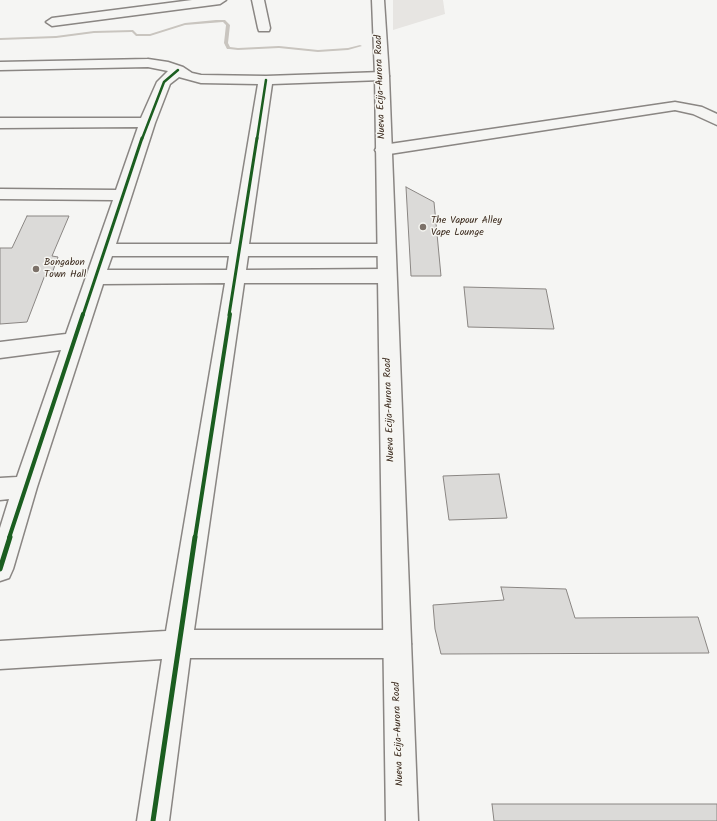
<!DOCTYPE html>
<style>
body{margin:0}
canvas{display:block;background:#f5f5f3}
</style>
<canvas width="717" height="821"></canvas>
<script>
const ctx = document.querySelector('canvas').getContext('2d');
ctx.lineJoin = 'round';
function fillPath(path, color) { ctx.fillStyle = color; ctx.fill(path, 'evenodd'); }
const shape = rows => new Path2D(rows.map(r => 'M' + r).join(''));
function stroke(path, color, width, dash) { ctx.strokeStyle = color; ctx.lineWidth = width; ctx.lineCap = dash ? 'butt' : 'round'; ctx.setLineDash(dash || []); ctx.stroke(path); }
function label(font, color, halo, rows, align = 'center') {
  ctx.font = font + ' Kalam,sans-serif'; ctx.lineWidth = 3; ctx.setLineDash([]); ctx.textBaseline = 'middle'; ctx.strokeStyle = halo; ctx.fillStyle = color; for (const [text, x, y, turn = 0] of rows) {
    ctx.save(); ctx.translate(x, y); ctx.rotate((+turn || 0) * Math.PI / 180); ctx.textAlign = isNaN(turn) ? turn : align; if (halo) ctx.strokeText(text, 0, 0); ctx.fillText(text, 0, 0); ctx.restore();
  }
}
fillPath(shape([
 [393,0,443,0,445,14,393,30]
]), '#e7e5e2');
fillPath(shape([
 [216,20,225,20,230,25,228,43,230,47,238,48,279,46,318,50,348,48,360,45,362,46,348,50,318,52,279,48,238,50,229,49,227,49,224,43,226,25,223,22,185,25,150,36,136,36,132,32,94,33,56,38,0,40,0,38,56,36,94,31,133,30,137,34,150,34,185,23,216,20]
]), '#c9c5bf');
const building = shape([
 [406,187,434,202,441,276,411,276,406,187],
 [27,216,69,216,52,256,58,257,51,276,45,275,27,322,0,324,0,248,12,248,27,216],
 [464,287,546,289,554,329,468,327,464,287],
 [499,474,507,518,449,520,443,476,499,474],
 [501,587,566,589,575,618,698,617,709,653,441,654,435,629,433,605,504,600,501,587],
 [492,804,717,804,717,821,494,821,492,804]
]);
fillPath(building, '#dbdad8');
stroke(building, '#8a8683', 1);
const street = shape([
 [192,0,226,0,220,4,52,26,46,22,52,18,192,0],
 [252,0,264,0,270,28,269,31,259,31,258,28,252,0],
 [148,59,168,62,183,67,192,73,201,75,266,76,382,72,387,73,389,76,387,79,382,80,272,84,249,244,386,244,392,246,395,250,392,254,386,256,248,256,246,270,386,269,393,271,395,276,393,281,386,283,244,283,194,630,397,630,407,634,411,644,407,654,397,658,190,658,169,821,137,821,162,659,0,669,0,641,166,631,225,283,103,284,37,487,13,569,9,578,0,581,0,528,9,499,0,500,0,478,17,477,61,350,0,358,0,342,66,334,113,200,0,199,0,189,116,190,138,127,0,128,0,118,141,118,157,82,168,71,148,67,0,70,0,62,148,59],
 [179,77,201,83,258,84,231,244,116,244,155,123,170,84,179,77],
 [112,256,229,256,227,270,107,270,112,256],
 [675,102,702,107,717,114,717,125,693,114,675,110,383,155,377,153,375,150,377,147,383,145,675,102]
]);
const primary = shape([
 [372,0,384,0,389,76,418,821,386,821,375,76,372,0]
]);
stroke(street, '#8a8683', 3);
stroke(primary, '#8a8683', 3);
fillPath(street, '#f5f5f3');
fillPath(primary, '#f5f5f3');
stroke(shape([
 [142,139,164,82,178,70],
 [257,139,266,80]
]), '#1b5e20', 2.5);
stroke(shape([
 [83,315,142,138],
 [229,315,257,138]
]), '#1b5e20', 3);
stroke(shape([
 [9,538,83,314],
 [195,538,230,314]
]), '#1b5e20', 4);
stroke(shape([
 [0,569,10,537],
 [153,821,195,537]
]), '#1b5e20', 5);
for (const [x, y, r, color] of [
 [423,227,4,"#7c7169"],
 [36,269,4,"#7c7169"]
]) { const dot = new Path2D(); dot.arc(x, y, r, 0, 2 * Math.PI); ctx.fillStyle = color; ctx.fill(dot); stroke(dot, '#f6f6f2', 1.5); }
label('10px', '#3b2a1e', '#f6f6f2', [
 ["Nueva Ecija-Aurora Road",381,87,-92],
 ["Nueva Ecija-Aurora Road",390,410,-92],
 ["Nueva Ecija-Aurora Road",399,734,-92]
]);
label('10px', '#3b2a1e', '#f6f6f2', [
 ["The Vapour Alley",431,221],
 ["Vape Lounge",431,233],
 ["Bongabon",44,263],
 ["Town Hall",44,275]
], 'left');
</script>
